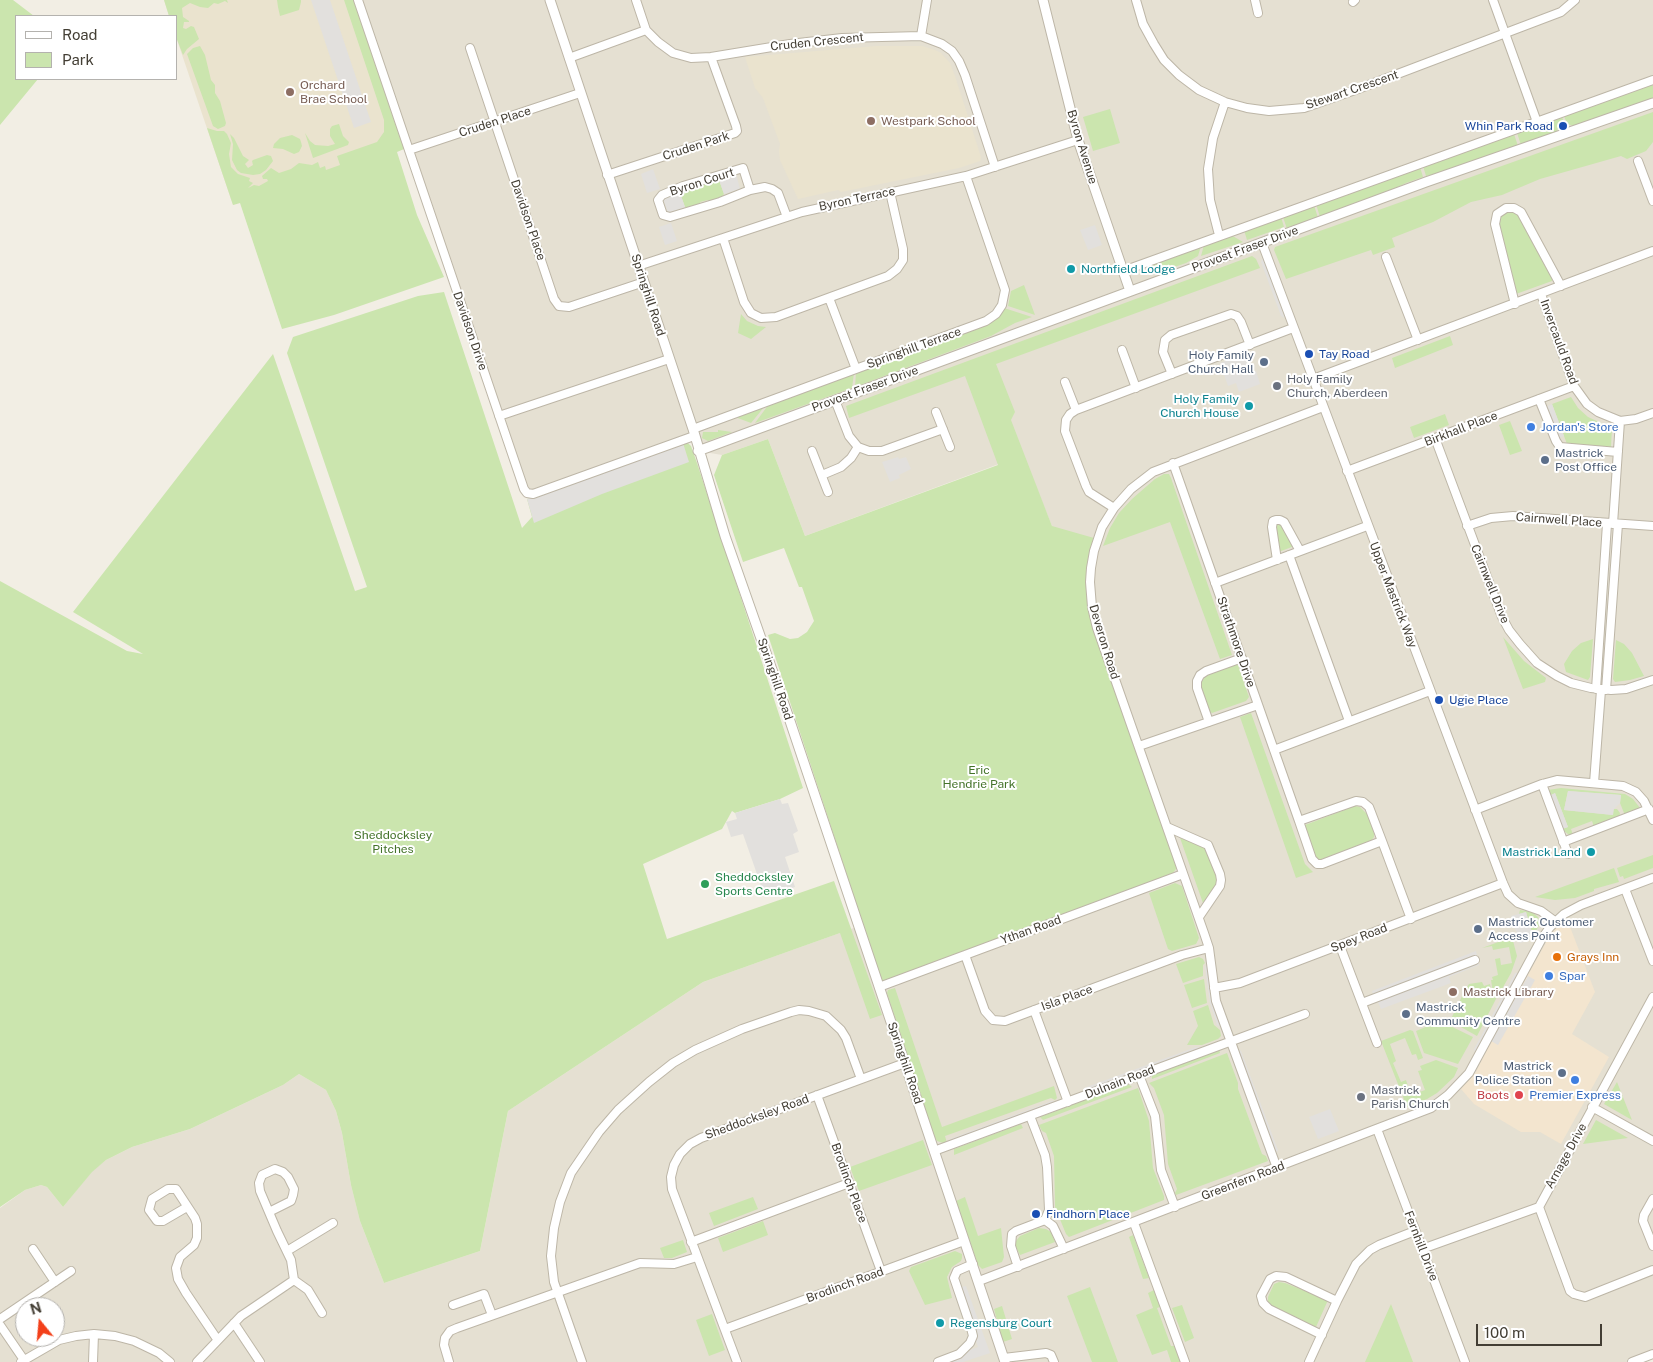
<!DOCTYPE html>
<style>
body{margin:0}
#map{position:relative;width:1653px;height:1362px;overflow:hidden;background:#f2eee4;font-family:"Public Sans",sans-serif}
canvas{display:block}
.legend{position:absolute;left:15px;top:15px;width:162px;height:65px;box-sizing:border-box;background:#fff;border:1px solid #b4b2ae;margin:0;padding:6px 9px;list-style:none;font-size:15px;color:#433e34}
.legend li{display:flex;align-items:center;gap:10px;height:25px}
.legend b{width:25px;border:1px solid #b4b2ae}
.north{position:absolute;left:15px;top:1297px;width:50px;height:50px;box-sizing:border-box;background:#fff;border:1px solid #b4b2ae;border-radius:50%;rotate:343deg;font-size:14px;font-weight:700;line-height:20px;text-align:center;color:#433e34}
.north::after{content:'';display:block;margin:auto;width:18px;height:22px;background:#f3401a;clip-path:polygon(50% 0,100% 100%,50% 72%,0 100%)}
.scale{position:absolute;left:1476px;top:1324px;width:126px;height:22px;box-sizing:border-box;border:2px solid #433e34;border-top:0;padding-left:6px;font-size:15px;line-height:18px;white-space:nowrap;color:#433e34;-webkit-text-stroke:4px #fff;paint-order:stroke}
</style>
<div id="map">
<canvas width="1653" height="1362"></canvas>
<ul class="legend">
<li><b style="height:6px;background:#fff"></b>Road</li>
<li><b style="height:14px;background:#cbe5ae"></b>Park</li>
</ul>
<div class="north">N</div>
<div class="scale">100 m</div>
</div>
<script>
const ctx = document.querySelector('canvas').getContext('2d');
ctx.lineJoin = 'round';
function fillPath(path, color) { ctx.fillStyle = color; ctx.fill(path, 'evenodd'); }
const shape = rows => new Path2D(rows.map(r => 'M' + r).join(''));
function stroke(path, color, width, dash) { ctx.strokeStyle = color; ctx.lineWidth = width; ctx.lineCap = dash ? 'butt' : 'round'; ctx.setLineDash(dash || []); ctx.stroke(path); }
function label(font, color, halo, rows, align = 'center') {
  ctx.font = font + ' "Public Sans",sans-serif'; ctx.lineWidth = 4; ctx.setLineDash([]); ctx.textBaseline = 'middle'; ctx.strokeStyle = halo; ctx.fillStyle = color; for (const [text, x, y, turn = 0] of rows) {
    ctx.save(); ctx.translate(x, y); ctx.rotate((+turn || 0) * Math.PI / 180); ctx.textAlign = isNaN(turn) ? turn : align; if (halo) ctx.strokeText(text, 0, 0); ctx.fillText(text, 0, 0); ctx.restore();
  }
}
fillPath(shape([
 [358,0,1653,0,1653,1354,1632,1362,0,1362,0,1208,25,1190,41,1185,47,1187,63,1207,92,1171,106,1160,132,1147,190,1129,283,1085,299,1074,326,1090,336,1111,342,1133,351,1185,360,1221,384,1283,480,1251,508,1111,703,982,862,925,883,982,1173,873,1176,868,1089,607,1086,582,1088,560,1052,526,1023,455,805,536,768,439,722,455,698,451,694,437,527,493],
 [25,1307,55,1307,55,1337,25,1337]
]), '#e5e0d2');
fillPath(shape([
 [1567,919,1595,992,1572,1034,1609,1057,1561,1144,1540,1132,1521,1132,1474,1104,1461,1089,1476,1072,1490,1042,1548,939,1557,927]
]), '#f3e5cf');
fillPath(shape([
 [164,0,354,0,404,149,233,205,176,37,176,16,169,16],
 [876,46,922,46,935,50,941,53,950,63,955,76,981,157,980,161,959,168,841,192,838,190,798,199,780,160,779,151,780,144,763,98,755,88,745,57]
]), '#eae3ce');
fillPath(shape([
 [0,0,13,0,34,16,16,16,16,79,38,79,0,125],
 [164,0,227,0,228,3,225,1,218,4,214,3,208,8,200,7,190,3,182,8,183,17,189,21,189,22,184,22,183,28,186,29,191,26,194,27,199,39,187,49,183,55,176,37,176,16,169,16],
 [277,0,301,0,301,2,299,10,280,16,278,7],
 [344,0,354,0,404,149,397,152,417,215,444,277,334,315,282,329,240,203,233,205,207,128,217,131,224,131,227,134,231,143,229,154,231,167,238,174,250,178,249,181,253,183,248,188,254,185,259,186,268,181,267,179,263,179,262,176,271,168,279,173,291,169,299,163,312,165,318,162,320,168,325,166,326,170,340,165,337,156,377,142,384,132,384,120],
 [200,46,205,55,211,80,215,85,215,93,220,101,226,123,225,126,218,129,213,126,187,54,193,48],
 [1653,85,1653,98,1574,126,1567,124,1564,116],
 [1110,109,1120,143,1093,151,1083,117],
 [1653,112,1653,142,1646,151,1627,159,1621,156,1540,179,1502,195,1471,202,1433,222,1392,238,1395,247,1373,255,1371,250,1286,279,1274,250,1275,247],
 [1562,117,1565,125,1559,127,1556,132,1521,145,1517,133],
 [339,124,343,136,349,142,348,145,313,158,305,133,310,141,315,145,328,146,335,144,330,136,330,129,332,126],
 [230,134,234,138,243,156,249,160,245,164,248,168,253,165,252,161,253,160,267,155,271,156,273,161,266,170,260,174,253,175,241,173,237,170,232,160,233,144],
 [1514,134,1518,146,1454,169,1426,176,1423,166],
 [292,135,300,139,301,142,302,146,299,152,294,154,283,149,273,148,274,144,280,138],
 [1420,167,1423,177,1406,183,1384,194,1320,217,1316,204],
 [713,179,719,180,724,194,720,199,709,203,708,200,700,202,701,205,690,209,685,207,680,193,683,188,694,185,695,188,703,186,702,182],
 [1314,205,1318,218,1287,229,1283,217],
 [1508,210,1518,213,1552,278,1552,281,1516,294,1498,224,1500,215],
 [1281,217,1284,227,1247,240,1244,230],
 [1231,235,1243,242,1201,256,1204,245],
 [1201,246,1198,256,1186,263,1154,274,1150,273,1147,265],
 [1252,256,1256,259,1260,268,996,364,1015,412,1011,420,1052,526,1094,538,1088,560,1086,582,1089,607,1176,864,1176,869,1173,873,882,982,768,635,775,633,790,639,798,638,807,632,814,621,802,587,799,587,784,548,743,562,714,475,722,455,768,439,805,536,998,465,965,376,849,418,846,406],
 [1024,285,1035,315,1008,306,1011,291],
 [444,292,522,528,532,517,527,499,683,443,688,443,691,446,697,463,803,788,780,799,735,813,732,811,722,829,643,864,667,939,834,881,882,1015,870,1019,840,933,703,982,508,1111,480,1251,384,1283,360,1221,351,1185,342,1133,336,1111,326,1090,299,1074,283,1085,190,1129,132,1147,106,1160,92,1172,63,1207,47,1187,41,1185,25,1190,0,1207,0,581,127,651,143,654,73,612,273,354,355,591,367,587,287,353,293,337,418,296],
 [1004,308,1032,317,1015,323,991,336,855,387,856,372,987,324],
 [741,314,747,321,758,326,766,327,751,339,738,333],
 [1450,336,1453,345,1395,368,1392,358],
 [854,373,852,388,755,423,769,404],
 [1571,397,1578,408,1588,417,1612,428,1611,447,1567,444,1552,404],
 [765,406,751,423,735,417],
 [1445,414,1449,425,1414,438,1410,427],
 [1510,421,1522,451,1510,455,1499,425],
 [718,430,732,432,708,441,702,438,703,432,718,432],
 [1164,474,1169,474,1171,478,1232,655,1220,659,1170,522,1103,546,1110,528,1119,513,1132,499,1155,479],
 [1278,519,1297,545,1276,553,1273,521],
 [1503,637,1524,661,1546,678,1545,682,1523,689],
 [1593,639,1590,677,1588,680,1566,672,1564,664,1572,651,1581,643],
 [1616,640,1624,644,1632,653,1644,676,1630,680,1615,682,1613,679],
 [1234,665,1238,665,1249,697,1246,701,1212,713,1209,711,1201,687,1201,682,1209,673],
 [1251,713,1305,864,1313,872,1296,878,1240,717],
 [1561,788,1625,794,1633,799,1640,808,1628,814,1624,813,1620,803,1621,795,1568,791,1564,810,1613,815,1613,809,1617,809,1620,813,1619,818,1594,827,1592,821,1571,829,1573,835,1569,835,1562,829,1568,827,1555,793,1549,796,1548,790],
 [1355,806,1360,807,1367,814,1374,833,1374,837,1371,841,1366,843,1322,859,1317,859,1314,856,1305,830,1305,825],
 [1179,835,1204,844,1218,876,1217,885,1204,906],
 [1653,855,1653,868,1624,879,1623,876,1620,877,1617,868],
 [1614,868,1619,882,1594,889,1594,891,1575,898,1555,900,1535,897],
 [1175,883,1182,886,1199,938,1196,944,1172,951,1168,949,1149,893],
 [1520,910,1532,912,1538,917,1540,924,1533,936,1526,912,1519,914],
 [1512,937,1517,956,1511,973,1498,996,1493,993,1491,980,1493,980,1492,977,1498,975,1495,959,1500,958,1501,965,1512,963,1509,947,1493,950,1492,946,1482,948],
 [1199,957,1203,959,1205,963,1203,965,1203,976,1183,983,1176,964],
 [1204,979,1207,1003,1192,1008,1184,985],
 [1482,982,1484,986,1490,984,1492,994,1497,997,1477,1036,1450,1021,1465,990,1469,984],
 [895,988,942,1127,1054,1086,1057,1098,1055,1100,1051,1098,945,1136,947,1143,943,1143,937,1141,934,1136,887,993,888,990],
 [1208,1005,1214,1025,1220,1030,1221,1036,1218,1039,1202,1045,1187,1045,1198,1026,1193,1011],
 [1440,1021,1473,1037,1458,1064,1424,1053,1416,1031],
 [1410,1030,1413,1031,1423,1058,1418,1060,1416,1054,1412,1055,1405,1038,1390,1044,1396,1061,1393,1063,1401,1082,1406,1080,1411,1095,1425,1090,1418,1071,1422,1070,1420,1066,1436,1060,1458,1068,1454,1077,1437,1093,1427,1099,1407,1107,1381,1041],
 [1219,1049,1220,1053,1152,1079,1152,1075],
 [1227,1053,1238,1083,1238,1089,1262,1154,1266,1156,1268,1161,1176,1195,1175,1193,1177,1189,1168,1164,1164,1115,1154,1088,1149,1083],
 [1617,1082,1632,1120,1604,1104],
 [1128,1084,1132,1087,1043,1120,1040,1117],
 [1138,1088,1149,1121,1153,1168,1164,1196,1164,1200,1069,1237,1066,1234,1055,1207,1054,1156,1046,1133,1042,1131,1039,1125],
 [1596,1120,1628,1138,1583,1144],
 [1021,1124,1023,1128,954,1155,954,1149],
 [923,1140,932,1165,859,1191,850,1167],
 [753,1197,758,1209,714,1226,709,1213],
 [965,1197,978,1236,1001,1228,1004,1257,1002,1262,982,1269,978,1265,956,1201],
 [763,1221,768,1235,723,1252,718,1238],
 [1039,1228,1046,1229,1051,1232,1055,1242,1020,1255,1016,1247,1016,1241,1020,1236],
 [1133,1235,1149,1278,1143,1279,1129,1237],
 [683,1240,687,1252,672,1258,664,1258,660,1248],
 [955,1251,962,1254,962,1258,961,1261,952,1267,947,1277,952,1298,925,1305,909,1271,911,1267],
 [1279,1282,1285,1283,1328,1300,1316,1327,1271,1307,1268,1302,1268,1297,1274,1284],
 [1090,1287,1118,1362,1092,1362,1067,1296],
 [1154,1290,1160,1307,1157,1308,1171,1346,1175,1346,1181,1362,1171,1362,1167,1350,1152,1355,1136,1315,1153,1308,1148,1293],
 [1391,1304,1413,1362,1365,1362],
 [1182,1305,1194,1338,1185,1342,1172,1308],
 [1002,1306,1012,1339,1003,1342,994,1309],
 [712,1314,725,1350,709,1356,696,1320]
]), '#cbe5ae');
fillPath(shape([
 [311,0,330,0,371,122,354,128],
 [653,169,660,189,647,193,641,174],
 [736,174,740,189,724,194,719,180],
 [680,193,685,207,668,213,663,198],
 [671,223,677,241,665,245,659,227],
 [1095,225,1102,245,1088,250,1080,230],
 [1263,258,1285,318,1281,316,1261,262],
 [1239,356,1246,359,1250,373,1256,371,1260,384,1239,392,1236,383,1228,386,1220,363],
 [1552,404,1564,436,1559,438,1547,406],
 [683,443,689,462,602,494,534,523,527,499],
 [898,457,899,459,906,457,911,469,899,475,900,478,890,482,882,462],
 [1568,791,1621,795,1620,803,1614,809,1613,815,1564,810],
 [1555,793,1568,827,1562,829,1549,796],
 [780,799,782,804,788,803,798,831,793,834,799,852,785,857,795,887,765,897,743,834,731,837,726,822,737,819,735,813],
 [1526,912,1533,936,1527,941,1520,943,1511,916],
 [1476,951,1479,965,1449,977,1451,983,1381,1009,1378,1002,1376,1003,1372,991],
 [1208,963,1213,1002,1222,1028,1217,1025,1210,1003,1205,967],
 [1515,973,1519,973,1475,1052,1474,1049],
 [1528,976,1535,980,1498,1045,1491,1041],
 [1196,1047,1200,1048,1082,1092,1084,1088],
 [1237,1049,1241,1051,1278,1150,1276,1154],
 [1052,1101,1056,1102,948,1142,950,1139],
 [1330,1109,1339,1131,1318,1139,1309,1117],
 [966,1286,990,1353,963,1362,938,1362,978,1347,957,1288]
]), '#e2e0dd');
const minor = shape([
 [358,0,524,489,527,493,533,494,694,436],
 [636,0,646,30],
 [1136,0,1143,24,1154,44,1164,60,1179,75,1199,90,1225,102,1247,108,1269,111,1304,108,1358,89,1561,12,1575,0],
 [1255,0,1258,13],
 [1493,0,1537,122],
 [1353,2,1355,0],
 [921,36,927,0],
 [470,48,554,299,559,306,569,307,644,282],
 [569,58,646,30,658,42,673,53,691,58,711,57,790,44,842,38,921,36,942,44,952,51,959,61,965,75,995,167],
 [409,150,580,93],
 [1638,161,1653,201],
 [607,175,735,133,737,131,736,126,711,57],
 [750,190,743,168,683,186,662,195,658,200,663,215,670,217,720,202,750,190,765,187,772,189,778,193,787,217],
 [1219,235,1210,200,1208,169,1213,138,1225,102],
 [723,238,744,302,751,313,761,318,776,317,888,276,897,269,903,260,903,249,890,192],
 [1262,243,1503,883,1508,894,1518,903,1541,911,1556,922],
 [1386,257,1418,340],
 [638,266,802,212,966,176,1078,140],
 [1123,271,1653,80],
 [1541,294,1574,386,1587,404,1598,412,1620,421,1636,419,1653,413],
 [829,298,856,369],
 [1515,304,1495,224,1497,214,1506,208,1514,208,1521,212,1561,286],
 [1122,350,1136,388],
 [1172,374,1163,352,1165,340,1171,335,1231,314,1237,316,1241,322,1250,345],
 [1313,379,1653,251],
 [1065,382,1076,410],
 [1539,399,1556,441,1560,447,1618,452],
 [835,400,849,436,858,447,869,451,882,451,943,429],
 [936,412,950,447],
 [499,416,669,359],
 [693,429,986,321,996,314,1002,305,1005,290,966,176],
 [1435,438,1502,617,1509,630,1520,644,1537,663,1557,676,1571,683,1591,688,1611,690,1626,689,1653,680],
 [812,451,828,492],
 [1173,463,1299,821],
 [1347,471,1574,386],
 [822,475,841,467,851,458,858,447],
 [1114,508,1089,492,1086,486,1065,431,1066,420,1070,414,1076,410,1293,328],
 [1613,524,1620,421],
 [1467,526,1491,518,1513,516,1653,526],
 [1289,555,1349,721],
 [1277,560,1272,527,1273,521,1276,520,1280,520,1284,522,1300,551],
 [1215,583,1367,526],
 [1596,689,1607,524],
 [1606,690,1618,524],
 [1209,722,1197,688,1197,681,1200,675,1206,671,1242,658],
 [1139,746,1258,705],
 [1274,750,1430,691],
 [1594,783,1601,690],
 [1542,784,1568,854],
 [1475,810,1542,784,1557,780,1623,786,1636,792,1644,801,1653,820],
 [1167,827,1208,845,1220,874,1221,880,1220,886,1199,917],
 [1382,841,1322,864,1317,864,1312,859,1299,821,1356,801,1363,802,1369,807,1382,841,1411,919],
 [1563,842,1649,809],
 [1625,889,1653,961],
 [1340,946,1377,1043],
 [965,955,985,1011,993,1020,1005,1021,1182,955,1209,948],
 [879,987,1183,874],
 [1214,988,1240,983,1503,883],
 [1362,1003,1475,960],
 [1034,1010,1068,1102],
 [1139,1075,1155,1116,1161,1170,1175,1207],
 [817,1095,881,1271],
 [1592,1107,1653,1141],
 [1030,1116,1045,1155,1047,1167,1049,1210,1045,1220],
 [1377,1129,1465,1362],
 [934,1151,1305,1014],
 [1277,1168,1216,1001,1209,948,1204,933,1097,628,1092,607,1090,582,1091,568,1094,551,1102,527,1114,508,1131,489,1153,472,1323,407],
 [1653,1199,1644,1215,1643,1221,1653,1246],
 [187,1207,163,1221,157,1221,149,1210,152,1199,168,1189,176,1189,195,1218,197,1224,197,1238,194,1245,180,1257,176,1268,178,1279,186,1293,217,1339],
 [1539,1207,1570,1291,1574,1294,1585,1297,1653,1270],
 [1134,1223,1185,1362],
 [691,1242,849,1183],
 [33,1249,55,1282],
 [1422,1249,1539,1207,1653,997],
 [287,1251,333,1223],
 [1018,1267,1011,1246,1012,1234,1016,1231,1045,1220,1053,1226,1064,1249],
 [294,1280,308,1290,322,1313],
 [979,1281,1431,1108,1448,1095,1469,1073,1541,940,1550,927,1564,914,1581,905,1653,878],
 [453,1305,484,1294,492,1315],
 [0,1319,71,1271],
 [234,1323,260,1362],
 [0,1325,24,1360],
 [725,1329,964,1241],
 [1322,1335,1269,1309,1263,1303,1261,1296,1270,1279,1276,1276,1286,1277,1337,1301],
 [1004,1358,1046,1353,1051,1355,1054,1362],
 [21,1362,59,1340,76,1336,94,1334,115,1336,134,1341,159,1353,170,1362],
 [93,1362,94,1334],
 [197,1362,241,1316,294,1280,291,1260,277,1231,260,1191,259,1183,262,1175,275,1169,283,1172,288,1177,294,1189,293,1195,291,1201,269,1212],
 [449,1362,444,1345,445,1338,450,1331,457,1328,640,1263,674,1264,697,1257],
 [582,1362,554,1282,551,1256,554,1228,560,1202,571,1173,599,1132,618,1110,649,1082,673,1063,695,1050,742,1029,791,1012,799,1010,809,1011,826,1016,841,1030,846,1038,861,1079],
 [737,1362,672,1189,671,1177,674,1165,680,1154,690,1144,701,1138,905,1063],
 [938,1362,959,1354,970,1343,973,1336,971,1328,954,1278,957,1271,973,1264],
 [1309,1362,1337,1301,1356,1264,1370,1250,1379,1245,1415,1231],
 [1632,1362,1653,1354]
]);
const tertiary = shape([
 [550,0,693,429,725,536,790,721,1005,1362],
 [1043,0,1078,140,1130,291],
 [698,451,1426,182,1653,103]
]);
stroke(minor, '#bdb6a7', 10);
stroke(tertiary, '#bdb6a7', 11);
stroke(minor, '#fff', 8);
stroke(tertiary, '#fff', 9);
for (const [x, y, r, color] of [
 [290,92,5,"#8d6e63"],
 [871,121,5,"#8d6e63"],
 [1563,126,5,"#1a4fb4"],
 [1071,269,5,"#0f9aa8"],
 [1309,354,5,"#1a4fb4"],
 [1264,362,5,"#5c6f8a"],
 [1277,386,5,"#6b7280"],
 [1249,406,5,"#0f9aa8"],
 [1531,427,5,"#3f7fe0"],
 [1545,460,5,"#5c6f8a"],
 [1439,700,5,"#1a4fb4"],
 [1591,852,5,"#0f9aa8"],
 [705,884,5,"#2e9e5b"],
 [1478,929,5,"#5c6f8a"],
 [1557,957,5,"#e8710a"],
 [1549,976,5,"#3f7fe0"],
 [1453,992,5,"#8d6e63"],
 [1406,1014,5,"#5c6f8a"],
 [1562,1073,5,"#5c6f8a"],
 [1575,1080,5,"#3f7fe0"],
 [1519,1095,5,"#e0444e"],
 [1361,1097,5,"#6b7280"],
 [1036,1214,5,"#1a4fb4"],
 [940,1323,5,"#0f9aa8"]
]) { const dot = new Path2D(); dot.arc(x, y, r, 0, 2 * Math.PI); ctx.fillStyle = color; ctx.fill(dot); stroke(dot, '#fff', 2); }
label('12px', '#433e34', '#fff', [
 ["Cruden Crescent",817,42,-6],
 ["Stewart Crescent",1352,90,-19],
 ["Cruden Place",495,122,-18],
 ["Cruden Park",696,146,-18],
 ["Byron Avenue",1082,147,73],
 ["Byron Court",702,182,-18],
 ["Byron Terrace",857,199,-12],
 ["Davidson Place",528,220,71],
 ["Provost Fraser Drive",1245,249,-20],
 ["Springhill Road",648,295,72],
 ["Davidson Drive",470,331,71],
 ["Invercauld Road",1559,342,70],
 ["Springhill Terrace",914,348,-20],
 ["Provost Fraser Drive",865,389,-20],
 ["Birkhall Place",1461,429,-21],
 ["Cairnwell Place",1559,520,4],
 ["Cairnwell Drive",1490,584,68],
 ["Upper Mastrick Way",1393,595,69],
 ["Deveron Road",1104,642,73],
 ["Strathmore Drive",1236,642,71],
 ["Springhill Road",775,679,71],
 ["Ythan Road",1031,930,-20],
 ["Spey Road",1359,938,-21],
 ["Isla Place",1067,998,-20],
 ["Springhill Road",905,1063,71],
 ["Dulnain Road",1120,1082,-21],
 ["Sheddocksley Road",757,1117,-20],
 ["Arnage Drive",1566,1156,-61],
 ["Greenfern Road",1243,1181,-21],
 ["Brodinch Place",849,1183,70],
 ["Fernhill Drive",1421,1246,69],
 ["Brodinch Road",845,1285,-20]
]);
label('12px', '#785e54', '#fff', [
 ["Orchard",300,85],
 ["Brae School",300,99],
 ["Westpark School",881,121],
 ["Mastrick Library",1463,992]
], 'left');
label('12px', '#164399', '#fff', [
 ["Whin Park Road",1553,126,"right"],
 ["Tay Road",1319,354],
 ["Ugie Place",1449,700],
 ["Findhorn Place",1046,1214]
], 'left');
label('12px', '#0d838f', '#fff', [
 ["Northfield Lodge",1081,269],
 ["Holy Family",1239,399,"right"],
 ["Church House",1239,413,"right"],
 ["Mastrick Land",1581,852,"right"],
 ["Regensburg Court",950,1323]
], 'left');
label('12px', '#4e5e75', '#fff', [
 ["Holy Family",1254,355,"right"],
 ["Church Hall",1254,369,"right"],
 ["Mastrick",1555,453],
 ["Post Office",1555,467],
 ["Mastrick Customer",1488,922],
 ["Access Point",1488,936],
 ["Mastrick",1416,1007],
 ["Community Centre",1416,1021],
 ["Mastrick",1552,1066,"right"],
 ["Police Station",1552,1080,"right"]
], 'left');
label('12px', '#5b616d', '#fff', [
 ["Holy Family",1287,379],
 ["Church, Aberdeen",1287,393],
 ["Mastrick",1371,1090],
 ["Parish Church",1371,1104]
], 'left');
label('12px', '#366cbe', '#fff', [
 ["Jordan's Store",1541,427],
 ["Spar",1559,976],
 ["Premier Express",1575,1095,"center"]
], 'left');
label('12px', '#44732a', '#fff', [
 ["Eric",979,770],
 ["Hendrie Park",979,784],
 ["Sheddocksley",393,835],
 ["Pitches",393,849]
]);
label('12px', '#27864d', '#fff', [
 ["Sheddocksley",715,877],
 ["Sports Centre",715,891]
], 'left');
label('12px', '#c56008', '#fff', [
 ["Grays Inn",1567,957]
], 'left');
label('12px', '#be3a42', '#fff', [
 ["Boots",1509,1095]
], 'right');
</script>
